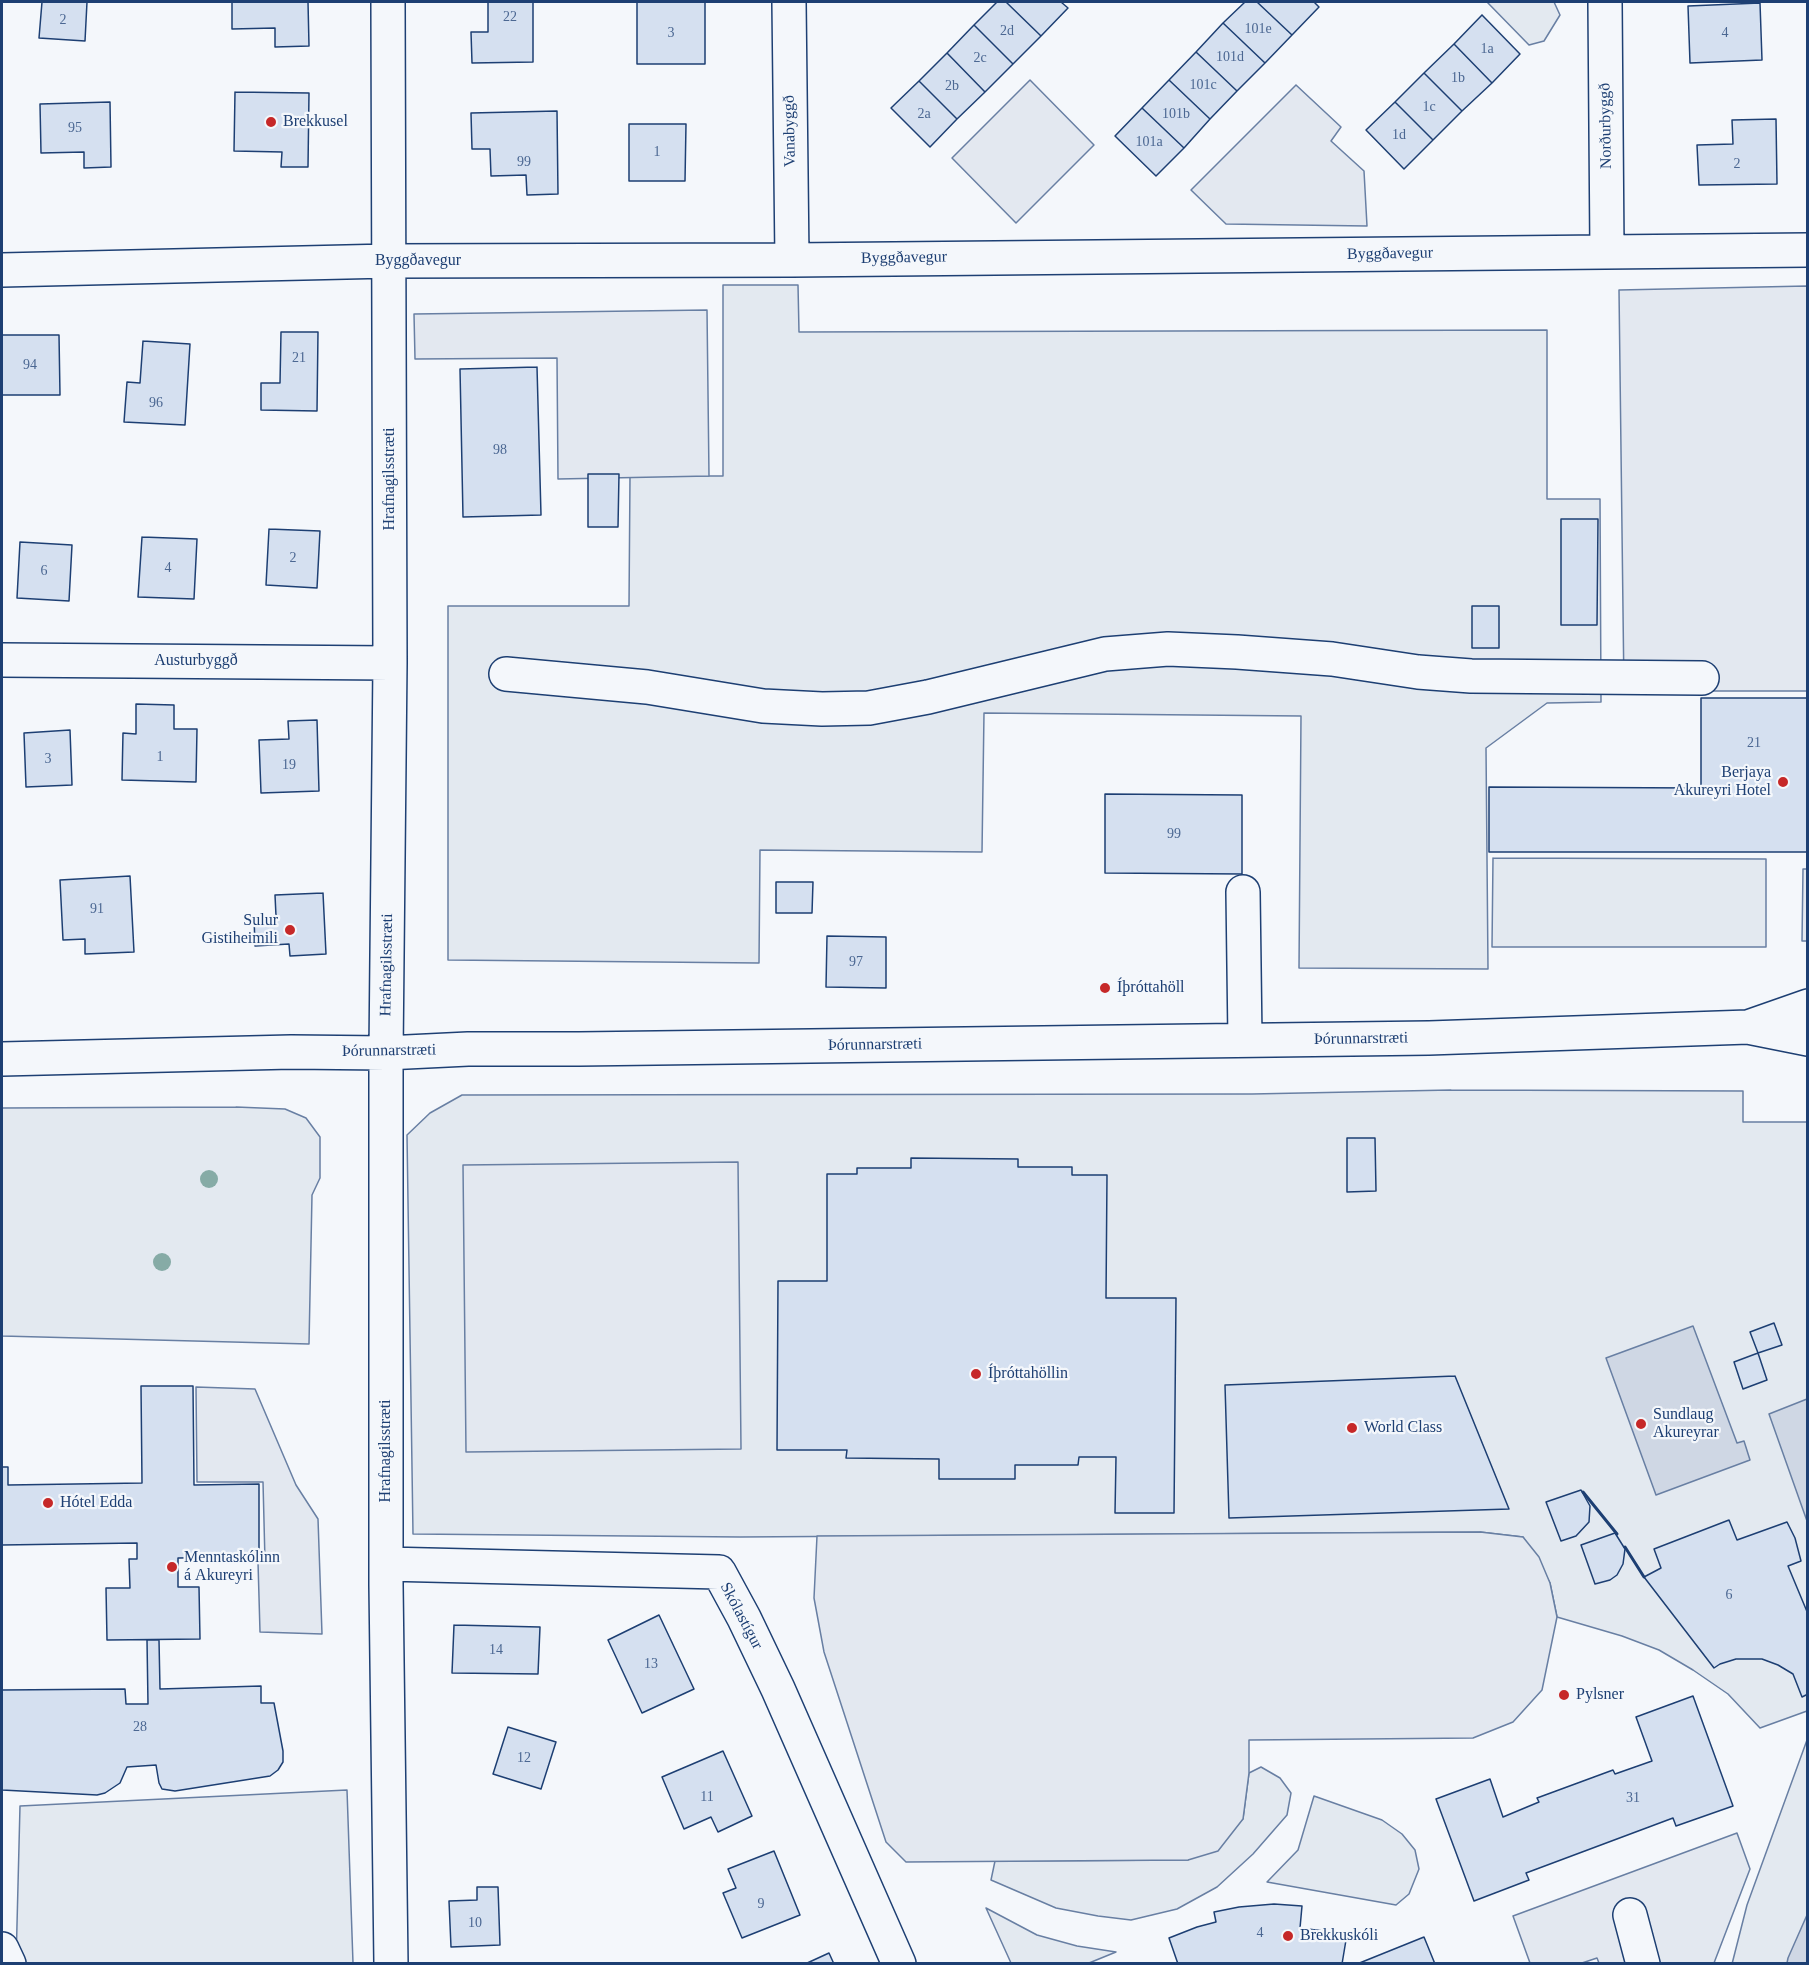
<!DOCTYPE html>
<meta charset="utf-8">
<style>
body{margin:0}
#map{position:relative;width:1809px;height:1965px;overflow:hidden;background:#f4f7fb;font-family:Georgia,serif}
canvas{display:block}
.frame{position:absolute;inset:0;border:3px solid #1d3f73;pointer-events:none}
</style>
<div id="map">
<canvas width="1809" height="1965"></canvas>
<div class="frame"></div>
</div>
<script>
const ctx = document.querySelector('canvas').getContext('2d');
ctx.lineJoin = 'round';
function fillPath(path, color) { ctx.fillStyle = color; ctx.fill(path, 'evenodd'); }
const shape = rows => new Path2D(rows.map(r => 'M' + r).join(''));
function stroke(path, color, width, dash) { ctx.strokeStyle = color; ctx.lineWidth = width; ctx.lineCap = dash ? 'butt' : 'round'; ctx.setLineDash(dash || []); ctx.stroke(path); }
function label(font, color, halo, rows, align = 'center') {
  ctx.font = font + ' Georgia,serif'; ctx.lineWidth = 4.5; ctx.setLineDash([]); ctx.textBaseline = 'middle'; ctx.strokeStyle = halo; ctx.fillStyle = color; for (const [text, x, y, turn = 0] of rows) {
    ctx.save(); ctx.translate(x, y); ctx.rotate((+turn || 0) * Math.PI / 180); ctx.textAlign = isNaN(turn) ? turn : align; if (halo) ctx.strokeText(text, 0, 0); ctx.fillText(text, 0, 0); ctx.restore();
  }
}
const green = shape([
 [1487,2,1554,2,1560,15,1544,41,1529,45,1487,2],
 [723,285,798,285,799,332,1547,330,1547,499,1600,499,1601,702,1547,703,1486,748,1488,969,1299,968,1301,716,984,713,982,852,760,850,759,963,448,960,448,606,629,606,630,476,723,476,723,285],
 [1493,858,1766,859,1766,947,1492,947,1493,858],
 [1451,1090,1743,1091,1743,1122,1807,1122,1807,1711,1760,1728,1728,1694,1693,1670,1659,1650,1622,1636,1557,1617,1550,1583,1523,1537,1480,1532,740,1537,413,1534,407,1135,430,1113,462,1095,1252,1094,1451,1090],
 [236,1107,285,1109,306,1118,320,1137,320,1178,312,1195,309,1344,2,1336,2,1108,236,1107],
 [1807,1740,1807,1963,1732,1964,1747,1905,1807,1740],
 [1261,1767,1280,1778,1291,1793,1287,1815,1253,1854,1217,1887,1177,1909,1131,1920,1098,1916,1056,1908,991,1880,995,1861,1188,1860,1243,1819,1249,1773,1261,1767],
 [347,1790,353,1963,16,1964,20,1806,347,1790],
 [1314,1796,1382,1820,1402,1834,1415,1850,1419,1869,1409,1894,1396,1905,1267,1882,1298,1850,1314,1796],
 [986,1908,1037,1935,1077,1946,1116,1952,1089,1963,1011,1963,986,1908]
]);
fillPath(green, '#e3e9f0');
stroke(green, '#687fa3', 1.5);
const parking = shape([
 [1030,80,1094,145,1016,223,952,158,1030,80],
 [1296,85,1341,127,1331,141,1364,171,1367,226,1226,224,1191,190,1296,85],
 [1807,286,1807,691,1624,691,1619,290,1807,286],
 [707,310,709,476,558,479,557,358,415,359,414,314,707,310],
 [1803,869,1807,869,1807,941,1802,941,1803,869],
 [738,1162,741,1449,466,1452,463,1165,738,1162],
 [196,1387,255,1389,296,1485,318,1519,322,1634,260,1632,258,1562,265,1561,263,1482,197,1482,196,1387],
 [1480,1532,1523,1537,1539,1557,1550,1583,1557,1617,1542,1690,1513,1722,1473,1738,1249,1740,1249,1773,1243,1819,1218,1851,1188,1860,906,1862,886,1842,824,1652,814,1598,817,1536,1480,1532],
 [1737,1833,1750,1869,1714,1963,1599,1963,1597,1958,1582,1963,1530,1963,1513,1916,1737,1833]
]);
fillPath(parking, '#e3e8f0');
stroke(parking, '#687fa3', 1.5);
const water = shape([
 [1693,1326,1737,1443,1744,1441,1750,1460,1656,1495,1606,1358,1693,1326],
 [1807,1399,1808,1399,1807,1521,1769,1414,1807,1399],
 [1807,1915,1807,1963,1787,1963,1788,1958,1807,1915]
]);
fillPath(water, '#cfd7e4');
stroke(water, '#687fa3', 1.5);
const building = shape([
 [42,2,87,2,85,41,39,38,42,2],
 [232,2,308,2,309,46,275,47,275,28,232,29,232,2],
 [488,2,533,2,533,62,472,63,471,32,488,32,488,2],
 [637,2,705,2,705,64,637,64,637,2],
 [997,2,1006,2,1041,36,1013,64,974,25,997,2],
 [1006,2,1061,2,1068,8,1041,36,1006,2],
 [1245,2,1257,2,1292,35,1265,63,1223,23,1245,2],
 [1257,2,1314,2,1319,7,1292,35,1257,2],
 [1760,3,1762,60,1690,63,1688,6,1760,3],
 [1482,15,1520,54,1492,83,1454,44,1482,15],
 [1223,23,1265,63,1237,91,1196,52,1223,23],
 [974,25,1013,64,985,92,947,53,974,25],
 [1454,44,1492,83,1462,111,1424,73,1454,44],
 [1196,52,1237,91,1210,119,1169,80,1196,52],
 [947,53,985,92,957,119,919,81,947,53],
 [1424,73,1462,111,1433,140,1395,102,1424,73],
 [1169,80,1210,119,1184,148,1142,108,1169,80],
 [919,81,957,119,930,147,891,108,919,81],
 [235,92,309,93,308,167,281,167,282,152,234,151,235,92],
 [110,102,111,167,84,168,84,152,41,153,40,104,110,102],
 [1395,102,1433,140,1404,169,1366,130,1395,102],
 [1142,108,1184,148,1156,176,1115,136,1142,108],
 [557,111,558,194,527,195,526,175,491,176,490,149,472,149,471,113,557,111],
 [1776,119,1777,184,1699,185,1697,145,1733,144,1732,120,1776,119],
 [629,124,686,124,685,181,629,181,629,124],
 [281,332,318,332,317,411,261,410,261,383,280,383,281,332],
 [2,335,59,335,60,395,2,395,2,335],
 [143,341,190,344,185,425,124,422,127,382,140,383,143,341],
 [537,367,541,515,463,517,460,369,537,367],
 [588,474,619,474,618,527,588,527,588,474],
 [1561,519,1598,519,1597,625,1561,625,1561,519],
 [269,529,320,531,317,588,266,585,269,529],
 [142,537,197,539,194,599,138,597,142,537],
 [20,542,72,545,69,601,17,598,20,542],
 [1472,606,1499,606,1499,648,1472,648,1472,606],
 [1701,698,1808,698,1808,852,1489,852,1489,787,1701,788,1701,698],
 [136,704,174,705,174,729,197,729,196,782,122,780,123,733,136,734,136,704],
 [317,720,319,791,261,793,259,740,289,739,288,721,317,720],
 [70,730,72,785,26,787,24,733,70,730],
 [1105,794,1242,795,1242,874,1105,873,1105,794],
 [130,876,134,952,85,954,85,939,63,940,60,880,130,876],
 [776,882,813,882,812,913,776,913,776,882],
 [323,893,326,954,290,956,289,944,255,946,254,917,276,916,275,895,323,893],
 [827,936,886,937,886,988,826,987,827,936],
 [1347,1138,1375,1138,1376,1191,1347,1192,1347,1138],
 [911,1158,1018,1159,1018,1167,1072,1167,1072,1175,1107,1175,1106,1298,1176,1298,1174,1513,1115,1513,1116,1457,1079,1457,1078,1465,1015,1465,1015,1479,939,1479,939,1459,846,1458,847,1450,777,1450,778,1281,827,1281,827,1174,857,1174,857,1168,911,1168,911,1158],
 [1774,1323,1782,1345,1758,1353,1750,1332,1774,1323],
 [1758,1353,1767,1380,1743,1389,1734,1362,1758,1353],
 [1455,1376,1509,1509,1229,1518,1225,1385,1455,1376],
 [141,1386,193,1386,194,1485,259,1484,259,1557,178,1558,178,1587,199,1587,200,1639,107,1640,106,1588,130,1588,129,1559,137,1559,137,1543,2,1545,2,1467,8,1467,8,1485,142,1483,141,1386],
 [1581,1490,1590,1506,1589,1522,1576,1536,1561,1541,1546,1502,1581,1490],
 [1729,1520,1737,1540,1787,1522,1795,1538,1801,1561,1788,1566,1808,1614,1808,1694,1802,1697,1793,1674,1778,1665,1762,1659,1736,1659,1720,1664,1714,1668,1644,1577,1661,1568,1654,1549,1729,1520],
 [1615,1533,1625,1549,1623,1564,1617,1575,1610,1580,1595,1584,1581,1545,1615,1533],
 [659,1615,694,1689,642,1713,608,1640,659,1615],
 [454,1625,540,1627,538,1674,452,1673,454,1625],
 [147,1640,159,1640,160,1689,261,1686,261,1703,274,1703,283,1751,283,1762,278,1770,270,1776,175,1791,162,1789,159,1783,156,1765,127,1767,120,1783,105,1793,97,1795,2,1790,2,1690,125,1689,126,1704,148,1704,147,1640],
 [1693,1696,1733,1806,1676,1826,1673,1818,1526,1873,1529,1880,1474,1901,1436,1799,1490,1779,1503,1817,1539,1802,1537,1798,1613,1770,1615,1774,1652,1761,1636,1717,1693,1696],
 [508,1727,556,1742,541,1789,493,1774,508,1727],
 [723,1751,752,1816,718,1832,711,1817,684,1829,662,1777,723,1751],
 [774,1851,800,1915,742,1938,723,1893,736,1888,728,1869,774,1851],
 [477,1887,498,1887,500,1945,451,1947,449,1901,477,1900,477,1887],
 [1274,1904,1302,1906,1300,1928,1347,1934,1342,1964,1178,1964,1169,1938,1197,1927,1216,1922,1214,1912,1239,1907,1274,1904],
 [1424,1937,1435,1964,1357,1964,1424,1937],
 [829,1953,834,1964,805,1964,829,1953]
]);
fillPath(building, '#d5e0f0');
stroke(building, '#1d3f73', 1.5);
const minor = shape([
 [388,2,390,663,386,1053,386,1585,391,1964],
 [789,2,792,260],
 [1605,2,1607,251],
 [2,270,389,261,792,260,1808,250],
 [2,660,390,663],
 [506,674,647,687,763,706,822,709,869,708,928,697,1105,654,1168,649,1237,652,1332,659,1418,672,1471,676,1702,678],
 [1243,892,1245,1040],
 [1748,1027,1808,1006],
 [2,1059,291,1052,386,1053,468,1049,579,1049,1429,1038,1748,1027,1808,1039],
 [386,1564,719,1572,744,1618,778,1689,899,1964],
 [1630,1915,1643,1964],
 [2,1949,9,1964]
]);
stroke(minor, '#1d3f73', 36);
stroke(minor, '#f4f7fb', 33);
stroke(shape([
 [1583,1492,1617,1534],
 [1625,1547,1644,1577]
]), '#1d3f73', 3);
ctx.fillStyle = '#86aba6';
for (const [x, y] of [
 [209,1179],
 [162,1262]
]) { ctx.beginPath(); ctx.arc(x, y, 9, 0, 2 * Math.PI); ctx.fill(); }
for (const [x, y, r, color] of [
 [271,122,6,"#c62828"],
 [1783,782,6,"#c62828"],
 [290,930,6,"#c62828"],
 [1105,988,6,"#c62828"],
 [976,1374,6,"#c62828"],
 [1641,1424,6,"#c62828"],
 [1352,1428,6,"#c62828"],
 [48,1503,6,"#c62828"],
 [172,1567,6,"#c62828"],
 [1564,1695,6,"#c62828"],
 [1288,1936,6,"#c62828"]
]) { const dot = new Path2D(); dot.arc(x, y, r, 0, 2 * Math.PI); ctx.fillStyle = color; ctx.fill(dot); stroke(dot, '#f4f7fb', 2); }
label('14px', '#4b6792', null, [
 ["22",510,17],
 ["2",63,20],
 ["101e",1258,29],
 ["2d",1007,31],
 ["3",671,33],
 ["4",1725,33],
 ["1a",1487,49],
 ["101d",1230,57],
 ["2c",980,58],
 ["1b",1458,78],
 ["101c",1203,85],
 ["2b",952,86],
 ["1c",1429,107],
 ["2a",924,114],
 ["101b",1176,114],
 ["95",75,128],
 ["1d",1399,135],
 ["101a",1149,142],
 ["1",657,152],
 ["99",524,162],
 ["2",1737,164],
 ["21",299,358],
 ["94",30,365],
 ["96",156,403],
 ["98",500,450],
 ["2",293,558],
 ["4",168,568],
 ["6",44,571],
 ["21",1754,743],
 ["1",160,757],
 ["3",48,759],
 ["19",289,765],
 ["99",1174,834],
 ["91",97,909],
 ["97",856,962],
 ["6",1729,1595],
 ["14",496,1650],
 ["13",651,1664],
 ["28",140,1727],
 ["12",524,1758],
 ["11",707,1797],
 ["31",1633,1798],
 ["9",761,1904],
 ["10",475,1923],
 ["4",1260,1933]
]);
label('16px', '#1d3f73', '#f4f7fb', [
 ["Brekkusel",283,122],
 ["Berjaya",1771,773,"right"],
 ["Akureyri Hotel",1771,791,"right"],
 ["Sulur",278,921,"right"],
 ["Gistiheimili",278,939,"right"],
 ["Íþróttahöll",1117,988],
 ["Íþróttahöllin",988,1374],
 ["Sundlaug",1653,1415],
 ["Akureyrar",1653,1433],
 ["World Class",1364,1428],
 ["Hótel Edda",60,1503],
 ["Menntaskólinn",184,1558],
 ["á Akureyri",184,1576],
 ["Pylsner",1576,1695],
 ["Brekkuskóli",1300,1936]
], 'left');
label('16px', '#1d3f73', '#f4f7fb', [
 ["Norðurbyggð",1606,126,-91],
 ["Vanabyggð",790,131,-91],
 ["Byggðavegur",1390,254,-1],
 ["Byggðavegur",904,258,-1],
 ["Byggðavegur",418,261],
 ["Hrafnagilsstræti",390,479,-90],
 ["Austurbyggð",196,661],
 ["Hrafnagilsstræti",387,965,-89],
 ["Þórunnarstræti",1361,1039,-1],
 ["Þórunnarstræti",875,1045,-1],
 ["Þórunnarstræti",389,1051,-1],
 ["Hrafnagilsstræti",386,1451,-90],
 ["Skólastígur",741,1616,62]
]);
</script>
